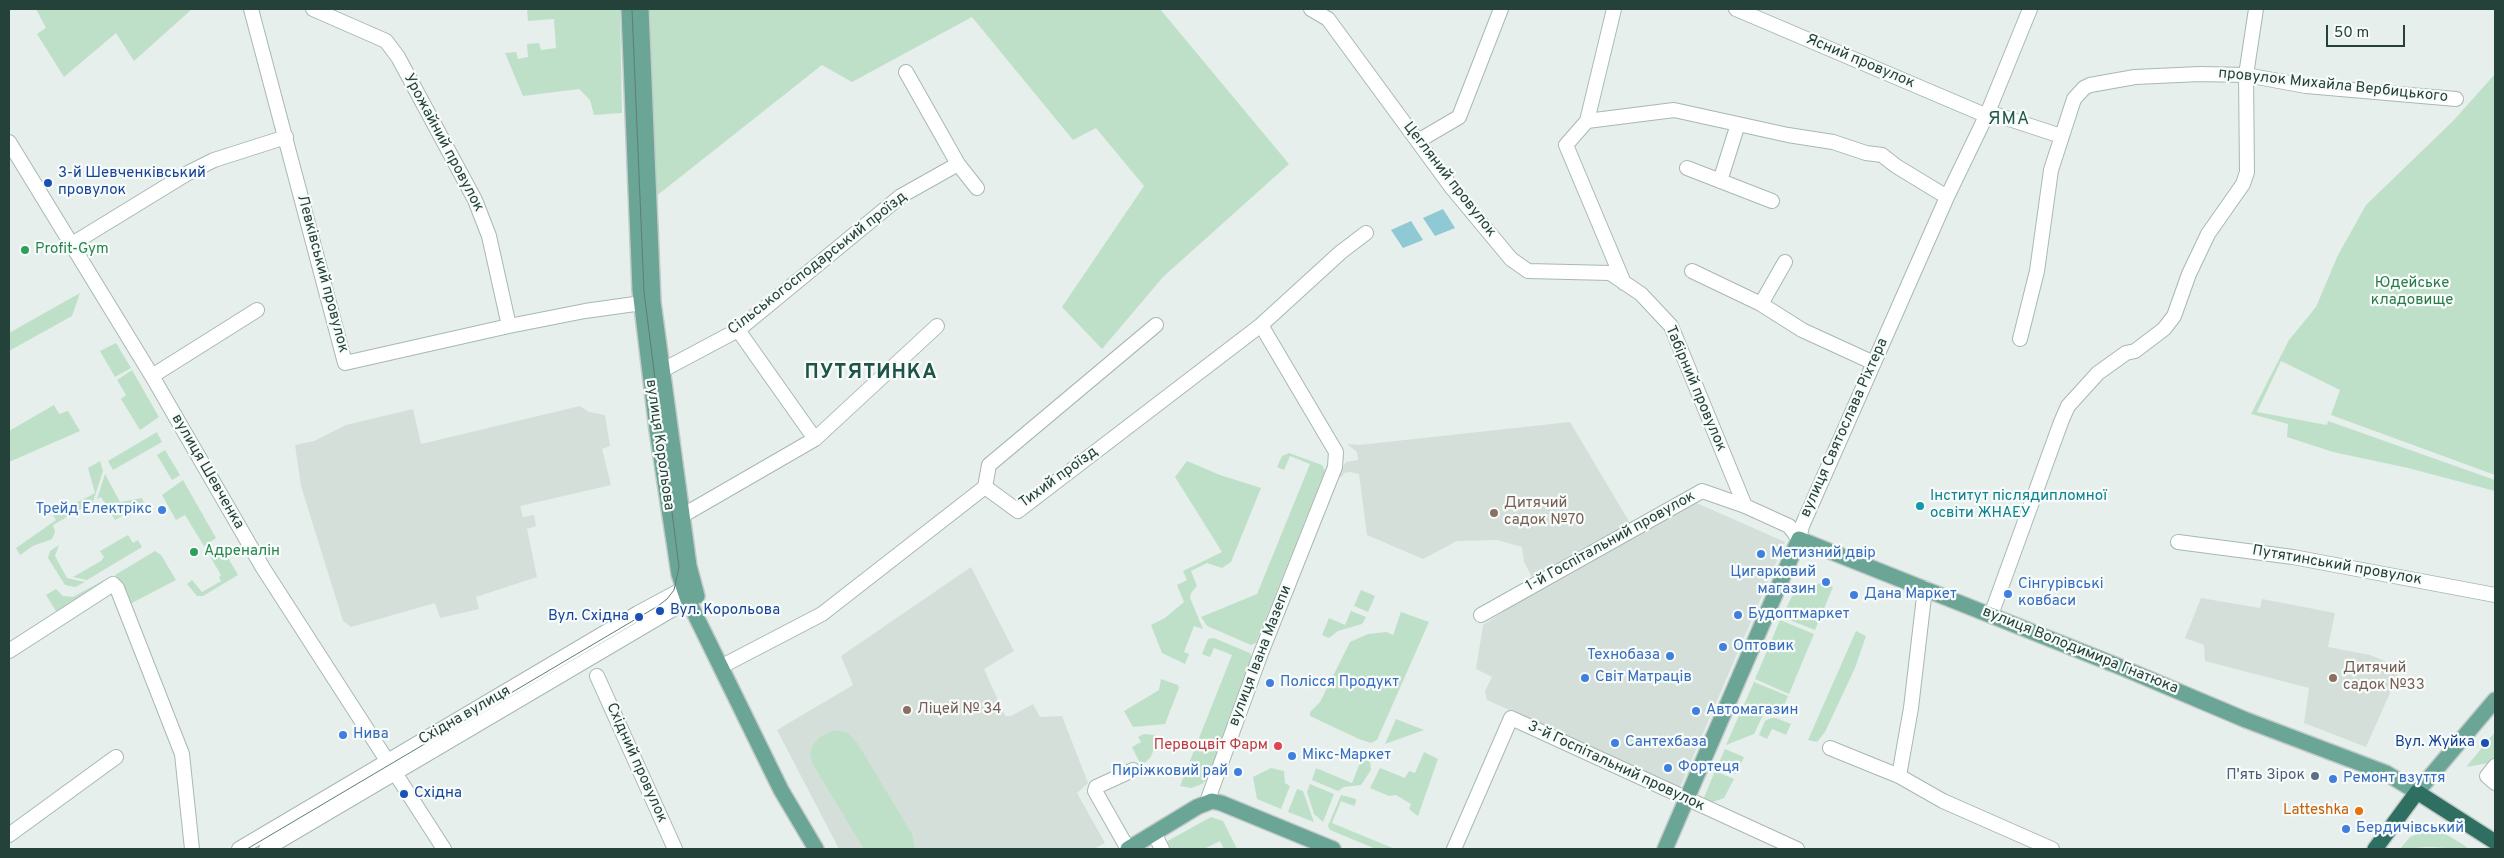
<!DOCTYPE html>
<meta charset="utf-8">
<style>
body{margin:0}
#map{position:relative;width:2504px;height:858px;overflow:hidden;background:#e6efeb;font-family:Overpass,sans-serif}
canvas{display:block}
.frame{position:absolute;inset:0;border:10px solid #24423a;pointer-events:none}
.scale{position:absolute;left:2326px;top:25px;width:79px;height:22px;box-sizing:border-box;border:2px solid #24423a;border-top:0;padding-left:6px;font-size:15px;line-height:18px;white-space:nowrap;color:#24423a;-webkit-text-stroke:4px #f7fbf9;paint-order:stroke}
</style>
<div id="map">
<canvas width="2504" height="858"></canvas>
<div class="frame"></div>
<div class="scale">50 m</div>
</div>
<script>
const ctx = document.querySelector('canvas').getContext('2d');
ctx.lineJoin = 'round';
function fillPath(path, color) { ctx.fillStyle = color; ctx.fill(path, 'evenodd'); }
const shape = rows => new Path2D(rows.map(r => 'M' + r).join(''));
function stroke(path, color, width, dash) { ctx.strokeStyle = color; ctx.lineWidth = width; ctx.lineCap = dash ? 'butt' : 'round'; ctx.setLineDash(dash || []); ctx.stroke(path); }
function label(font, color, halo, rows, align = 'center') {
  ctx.font = font + ' Overpass,sans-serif'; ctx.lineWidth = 4.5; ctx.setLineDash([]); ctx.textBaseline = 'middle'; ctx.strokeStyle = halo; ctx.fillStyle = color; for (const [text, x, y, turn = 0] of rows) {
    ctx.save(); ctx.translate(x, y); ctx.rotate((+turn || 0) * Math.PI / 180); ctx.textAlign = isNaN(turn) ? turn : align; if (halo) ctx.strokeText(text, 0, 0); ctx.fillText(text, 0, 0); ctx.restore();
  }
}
fillPath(shape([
 [580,406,589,412,605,415,610,446,602,449,611,485,520,506,523,517,534,515,536,526,527,529,537,577,476,597,479,609,440,618,435,603,351,627,343,621,301,486,295,445,314,441,346,425,413,409,421,444],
 [1570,422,1630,523,1535,583,1524,562,1522,547,1497,540,1457,541,1423,559,1367,535,1359,474,1350,472,1344,473,1342,477,1337,476,1346,462,1358,460,1357,452,1347,444,1359,445],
 [1692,501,1785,542,1680,787,1487,700,1485,691,1492,677,1476,669,1483,625,1586,558],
 [971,567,1014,651,984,669,1005,716,1011,716,1033,704,1040,717,1062,716,1088,783,1077,793,1105,843,1094,849,839,849,777,730,853,685,841,656],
 [2201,598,2260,608,2262,599,2335,613,2328,647,2370,655,2401,668,2366,747,2304,723,2309,688,2205,661,2204,645,2185,638]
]), '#d4dfda');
fillPath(shape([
 [36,9,192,9,134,61,116,33,64,77,37,34,46,28],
 [527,9,620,9,622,113,594,115,590,100,579,89,523,96,505,53,516,52,518,59,528,57,527,44,539,43,541,50,556,48,554,19,528,21],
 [650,9,1160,9,1289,164,1163,277,1102,349,1062,307,1144,186,1096,128,1073,140,972,17,852,82,822,65,655,197],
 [2495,74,2495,475,2331,415,2340,390,2281,361,2257,412,2327,425,2328,421,2495,480,2495,491,2408,468,2333,452,2287,437,2288,424,2251,414,2289,340,2316,307,2338,255,2366,205,2454,120],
 [80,293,72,316,9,351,9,333],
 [116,343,131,368,115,377,100,351],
 [132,370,159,417,140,430,121,399,126,395,117,380],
 [54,405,59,414,68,411,80,431,9,462,9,431],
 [157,432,162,442,113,470,108,461],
 [165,450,180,475,172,480,157,455],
 [1289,453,1322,465,1325,471,1256,643,1251,645,1207,626,1201,617,1257,594,1310,464,1290,456,1284,470,1277,467,1282,456],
 [100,461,103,471,93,502,53,525,55,532,52,539,33,546,20,555,16,548,56,520,53,515,95,493,88,468],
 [1187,461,1220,475,1261,488,1231,562,1222,568,1207,563,1191,571,1197,586,1191,593,1190,598,1203,629,1194,626,1184,652,1189,654,1185,664,1162,653,1151,625,1165,618,1184,602,1177,585,1187,580,1183,571,1222,552,1175,477],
 [105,474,120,502,142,498,144,503,115,520,101,497,97,499],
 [183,480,216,538,204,546,185,515,176,520,162,495],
 [128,535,133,543,138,540,142,547,87,580,73,577,101,561,104,557,100,551],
 [59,545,55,556,67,578,85,582,75,587,65,585,48,558,50,551],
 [221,546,238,575,203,596,197,596,187,584,192,580,202,592,221,581,219,577,221,575,208,553],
 [155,551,161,555,176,580,130,604,115,575],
 [104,580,107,581,59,616,46,595,56,589,63,596,73,597],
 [1820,583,1833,587,1815,630,1782,617,1792,596],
 [1361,590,1375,596,1368,612,1354,606],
 [1351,611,1366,617,1362,624,1338,631,1329,638,1322,635,1329,618,1345,625],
 [1401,612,1429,622,1377,740,1371,743,1359,739,1310,716,1310,712,1320,702,1350,642,1368,634,1386,632,1393,635],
 [1780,620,1814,634,1789,694,1755,679],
 [1856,631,1866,636,1855,668,1825,732,1817,742,1808,740],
 [1214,638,1250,653,1252,658,1208,779,1202,784,1191,788,1180,786,1232,655,1214,648,1210,657,1202,654,1208,639],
 [1161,679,1178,685,1179,688,1165,724,1133,727,1124,711,1159,690],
 [1754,682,1788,696,1780,714,1766,709,1754,734,1726,745],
 [1771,718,1776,718,1791,724,1786,735,1772,729,1767,739,1759,735,1765,721],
 [1396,719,1424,730,1385,744],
 [834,730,848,733,858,744,912,834,915,849,864,849,812,763,810,753,813,745,819,738],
 [2495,732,2495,762,2466,767],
 [1144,734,1154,735,1158,741,1150,758,1143,764,1140,763,1132,747,1141,742,1138,737],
 [1725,749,1744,757,1736,774,1717,767],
 [1349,752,1365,758,1370,762,1371,770,1361,785,1344,787,1338,791,1312,780,1316,768,1352,783,1360,763,1348,757],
 [1424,752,1438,759,1418,816,1409,809,1411,804,1396,795,1389,796,1370,788,1380,768,1405,778,1409,771,1415,773],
 [1271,768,1284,771,1285,783,1290,786,1281,809,1257,799,1253,777],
 [1715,771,1734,779,1724,798,1710,803,1703,800],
 [1310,784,1334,794,1323,822,1314,814,1307,792],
 [1297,789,1303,791,1314,822,1288,812],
 [1341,795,1356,799,1356,802,1354,806,1341,801,1332,823,1395,849,1376,849,1330,830,1328,826],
 [1211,817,1223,821,1237,849,1224,849,1220,841,1204,849,1166,849,1164,843],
 [2424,831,2444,833,2467,847,2465,849,2429,847,2400,849,2410,837]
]), '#bfe0c8');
fillPath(shape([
 [1443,209,1455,228,1435,236,1423,218],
 [1411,221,1423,240,1403,248,1391,230]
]), '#8ec9d4');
const minor = shape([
 [251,9,345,363,509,326,585,311,642,303],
 [313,9,386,41,398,57,475,200,489,236,509,326],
 [1311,9,1328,19,1452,188,1511,259,1528,271,1610,273,1641,294,1671,326,1745,506],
 [1614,9,1587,121,1566,145,1624,283],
 [1736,9,1985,115],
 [906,72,958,164,977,188],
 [1988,112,2061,136],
 [1587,121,1674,110,1788,135,1833,142,1866,153,1882,155,1896,166,1947,197],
 [1418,141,1459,117,1501,9],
 [9,142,152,376,263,568,444,849],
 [1687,168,1772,201],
 [1720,181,1738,124],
 [72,244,188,173,214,160,286,137],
 [1692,271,1761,304,1802,330,1874,363],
 [1761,304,1785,262],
 [738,330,815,439],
 [2020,339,2037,271,2051,170,2074,99,2084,88,2090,85,2135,77,2200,74,2246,75,2306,86,2456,99],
 [653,372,661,371,738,330,901,196,958,164],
 [152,376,257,310],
 [985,487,989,465,1156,325],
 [673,521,815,439,937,326],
 [1799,539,1802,526,1947,197,1988,112,2030,9],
 [2178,542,2293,557,2495,595],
 [1481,615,1702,491,1745,506,1789,526,1799,539],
 [1991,615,2061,422,2068,406,2098,373,2126,353,2135,351,2164,329,2174,316,2189,274,2208,234,2243,184,2247,172,2246,75,2256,9],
 [9,651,113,584,117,588,182,754,192,849],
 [728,663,822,614,985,487,1018,511,1261,325,1341,252,1366,233],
 [597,676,675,849],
 [1830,748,1899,776,1943,801,2052,849],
 [2495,766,2487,776,2495,783],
 [1899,776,1911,708,1925,588],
 [1207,802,1261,653,1335,467,1336,452,1261,325],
 [1154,833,1162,849],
 [9,835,116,757],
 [239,849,638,613,692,584],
 [266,849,697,595],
 [1128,849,1095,791,1096,787,1133,770],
 [1454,849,1511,718,1797,849]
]);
const major = shape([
 [629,9,640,290,657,430,679,574,688,600,781,790,816,849],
 [641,9,653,302,689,566,697,596],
 [1128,849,1197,807,1212,801,1221,803,1333,849],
 [1665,849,1799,539,2123,668,2246,720,2386,773,2417,792,2495,700]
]);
const highway = shape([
 [2375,849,2417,792,2495,842]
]);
stroke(minor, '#a8b8b2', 16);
stroke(major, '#c2cac8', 18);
stroke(highway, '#c2cac8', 18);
stroke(minor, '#fff', 14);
stroke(major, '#6aa596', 15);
stroke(highway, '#2f6f62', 15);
stroke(shape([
 [247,849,658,606,667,599,674,590,679,567,644,292,632,9]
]), '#5f7d75', 1);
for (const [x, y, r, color] of [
 [48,183,5,"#1a4fb4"],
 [25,250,5,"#2e9e5b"],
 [1920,506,5,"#0f9aa8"],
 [162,510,5,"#3f7fe0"],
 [1494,513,5,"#8d6e63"],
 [194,552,5,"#2e9e5b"],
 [1761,554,5,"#3f7fe0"],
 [1826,582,5,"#3f7fe0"],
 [2008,594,5,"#3f7fe0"],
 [1854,595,5,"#3f7fe0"],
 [660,611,5,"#1a4fb4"],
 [1738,615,5,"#3f7fe0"],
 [639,617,5,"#1a4fb4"],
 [1723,647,5,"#3f7fe0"],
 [1670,656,5,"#3f7fe0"],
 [1585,678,5,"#3f7fe0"],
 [2333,678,5,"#8d6e63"],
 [1270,683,5,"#3f7fe0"],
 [907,710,5,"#8d6e63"],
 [1696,711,5,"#3f7fe0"],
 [343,735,5,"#3f7fe0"],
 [1615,743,5,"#3f7fe0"],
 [2485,743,5,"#1a4fb4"],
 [1278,746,5,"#e0444e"],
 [1292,756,5,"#3f7fe0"],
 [1668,768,5,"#3f7fe0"],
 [1238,772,5,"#3f7fe0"],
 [2315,776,5,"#5c6f8a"],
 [2333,779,5,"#3f7fe0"],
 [404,794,5,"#1a4fb4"],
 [2359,811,5,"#e8710a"],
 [2346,829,5,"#3f7fe0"]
]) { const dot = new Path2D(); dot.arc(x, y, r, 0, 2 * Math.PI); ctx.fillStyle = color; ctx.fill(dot); stroke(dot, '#f7fbf9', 2); }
label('15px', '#24423a', '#f7fbf9', [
 ["Ясний провулок",1860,62,23],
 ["провулок Михайла Вербицького",2333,86,6],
 ["Урожайний провулок",443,143,62],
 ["Цегляний провулок",1449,180,52],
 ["Сільськогосподарський проїзд",818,264,-38],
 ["Левківський провулок",322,274,75],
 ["Табірний провулок",1695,389,67],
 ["вулиця Святослава Ріхтера",1845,428,-66],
 ["вулиця Корольова",659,445,82],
 ["вулиця Шевченка",207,472,60],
 ["Тихий проїзд",1059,478,-36],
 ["1-й Госпітальний провулок",1611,542,-29],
 ["Путятинський провулок",2337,566,10],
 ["вулиця Володимира Гнатюка",2080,651,22],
 ["вулиця Івана Мазепи",1261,656,-69],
 ["Східна вулиця",465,716,-30],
 ["Східний провулок",636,763,66],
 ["3-й Госпітальний провулок",1616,767,25]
]);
label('15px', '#164399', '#f7fbf9', [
 ["3-й Шевченківський",58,174],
 ["провулок",58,191],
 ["Вул. Корольова",670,611],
 ["Вул. Східна",629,617,"right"],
 ["Вул. Жуйка",2475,743,"right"],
 ["Східна",414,794]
], 'left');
label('15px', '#27864d', '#f7fbf9', [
 ["Profit-Gym",35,250],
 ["Адреналін",204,552]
], 'left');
label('15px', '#2d7a4b', '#f7fbf9', [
 ["Юдейське",2412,284],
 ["кладовище",2412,301]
]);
label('15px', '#0d838f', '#f7fbf9', [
 ["Інститут післядипломної",1930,497],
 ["освіти ЖНАЕУ",1930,514]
], 'left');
label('15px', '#785e54', '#f7fbf9', [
 ["Дитячий",1504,504],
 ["садок №70",1504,521],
 ["Дитячий",2343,669],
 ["садок №33",2343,686],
 ["Ліцей № 34",917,710]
], 'left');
label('15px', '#366cbe', '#f7fbf9', [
 ["Трейд Електрікс",152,510,"right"],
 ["Метизний двір",1771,554],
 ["Цигарковий",1816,573,"right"],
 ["магазин",1816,590,"right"],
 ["Сінгурівські",2018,585],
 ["ковбаси",2018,602],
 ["Дана Маркет",1864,595],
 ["Будоптмаркет",1748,615],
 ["Оптовик",1733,647],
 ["Технобаза",1660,656,"right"],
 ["Світ Матраців",1595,678],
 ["Полісся Продукт",1280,683],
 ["Автомагазин",1706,711],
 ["Нива",353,735],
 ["Сантехбаза",1625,743],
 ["Мікс-Маркет",1302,756],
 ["Фортеця",1678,768],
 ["Пиріжковий рай",1228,772,"right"],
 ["Ремонт взуття",2343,779],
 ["Бердичівський",2356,829]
], 'left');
label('15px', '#be3a42', '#f7fbf9', [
 ["Первоцвіт Фарм",1268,746]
], 'right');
label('15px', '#4e5e75', '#f7fbf9', [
 ["П'ять Зірок",2305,776]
], 'right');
label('15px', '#c56008', '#f7fbf9', [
 ["Latteshka",2349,811]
], 'right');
ctx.letterSpacing = '1px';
label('18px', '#1f5548', '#f7fbf9', [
 ["ЯМА",2009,120]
]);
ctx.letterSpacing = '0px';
ctx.letterSpacing = '1px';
label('bold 20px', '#1f5548', '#f7fbf9', [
 ["ПУТЯТИНКА",871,374]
]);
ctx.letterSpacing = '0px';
</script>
